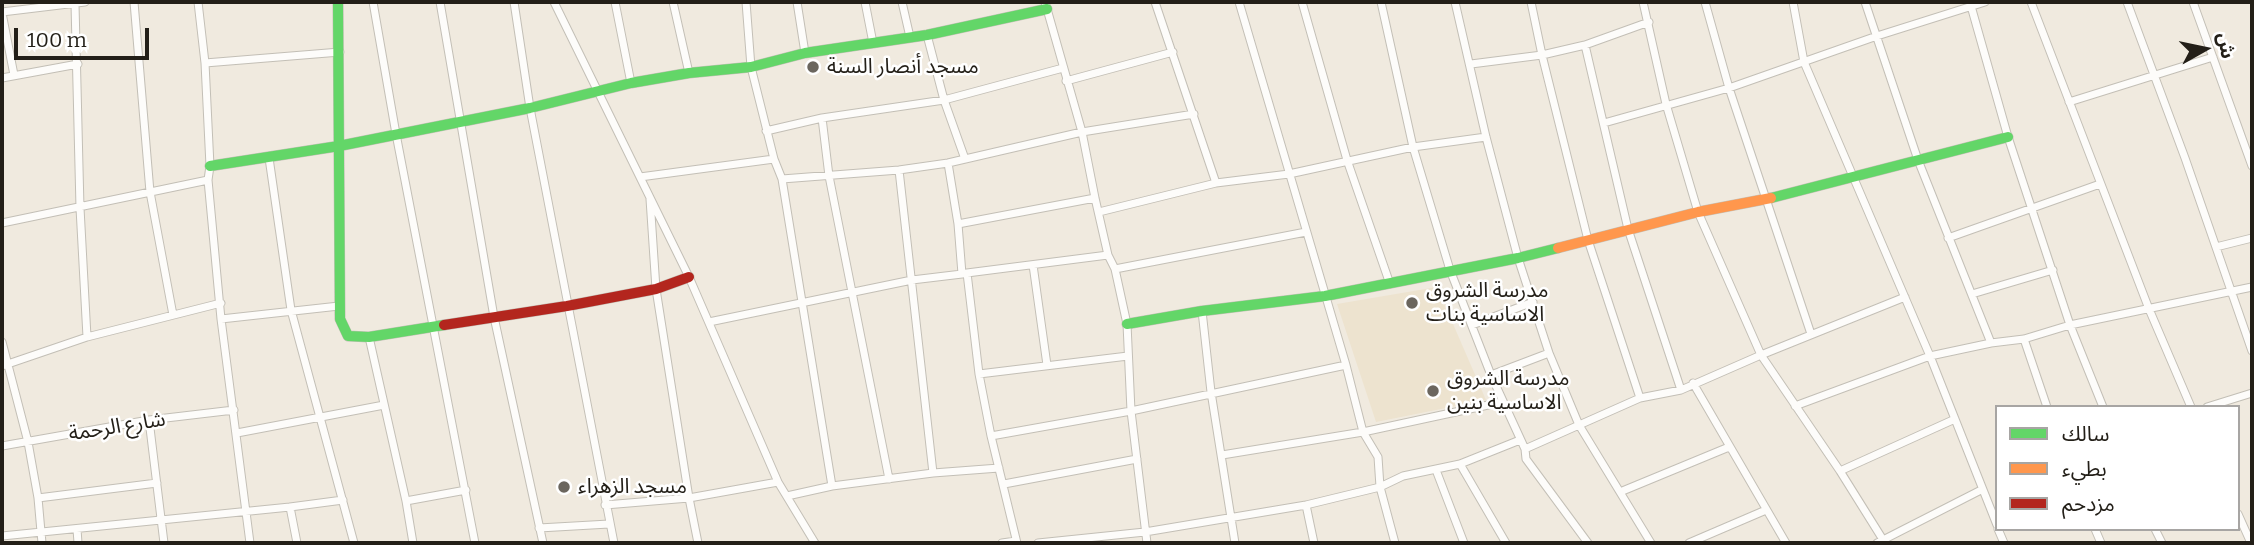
<!DOCTYPE html>
<meta charset="utf-8">
<style>
body{margin:0}
#map{position:relative;width:2254px;height:545px;overflow:hidden;background:#f0eadf;font-family:Bitter,"Noto Sans Arabic",serif}
canvas{display:block}
.frame{position:absolute;inset:0;border:4px solid #231f18;pointer-events:none}
.legend{position:absolute;left:1995px;top:405px;width:245px;height:126px;box-sizing:border-box;background:#fff;border:2px solid #a7a5a3;margin:0;padding:9px 12px;list-style:none;font-size:21px;color:#231f18}
.legend li{display:flex;align-items:center;gap:14px;height:35px}
.legend b{width:35px;border:2px solid #a7a5a3}
.north{position:absolute;left:2170px;top:14px;width:70px;height:70px;-webkit-text-stroke:5px #fff;paint-order:stroke;rotate:81deg;font-size:19px;font-weight:700;line-height:28px;text-align:center;color:#231f18}
.north::after{content:'';display:block;margin:auto;width:24px;height:32px;background:#231f18;clip-path:polygon(50% 0,100% 100%,50% 72%,0 100%)}
.scale{position:absolute;left:14px;top:28px;width:135px;height:32px;box-sizing:border-box;border:4px solid #231f18;border-top:0;padding-left:9px;font-size:21px;line-height:24px;white-space:nowrap;color:#231f18;-webkit-text-stroke:5px #fff;paint-order:stroke}
</style>
<div id="map">
<canvas width="2254" height="545"></canvas>
<div class="frame"></div>
<ul class="legend">
<li><b style="height:9px;background:#63d668"></b>سالك</li>
<li><b style="height:9px;background:#ff974d"></b>بطيء</li>
<li><b style="height:9px;background:#b3261e"></b>مزدحم</li>
</ul>
<div class="north">ش</div>
<div class="scale">100 m</div>
</div>
<script>
const ctx = document.querySelector('canvas').getContext('2d');
ctx.lineJoin = 'round';
function fillPath(path, color) { ctx.fillStyle = color; ctx.fill(path, 'evenodd'); }
const shape = rows => new Path2D(rows.map(r => 'M' + r).join(''));
function stroke(path, color, width, dash) { ctx.strokeStyle = color; ctx.lineWidth = width; ctx.lineCap = dash ? 'butt' : 'round'; ctx.setLineDash(dash || []); ctx.stroke(path); }
function label(font, color, halo, rows, align = 'center') {
  ctx.font = font + ' Bitter,"Noto Sans Arabic",serif'; ctx.lineWidth = 5; ctx.setLineDash([]); ctx.textBaseline = 'middle'; ctx.strokeStyle = halo; ctx.fillStyle = color; for (const [text, x, y, turn = 0] of rows) {
    ctx.save(); ctx.translate(x, y); ctx.rotate((+turn || 0) * Math.PI / 180); ctx.textAlign = isNaN(turn) ? turn : align; if (halo) ctx.strokeText(text, 0, 0); ctx.fillText(text, 0, 0); ctx.restore();
  }
}
fillPath(shape([
 [1437,287,1486,400,1376,422,1337,304]
]), '#ede3cf');
const street = shape([
 [134,2,150,192,173,315],
 [198,2,205,63,210,166,208,180,221,319,250,543],
 [373,2,396,134,475,543],
 [440,2,494,317,543,543],
 [514,2,530,108,614,543],
 [554,2,689,277,778,482,815,543],
 [615,2,631,83],
 [673,2,689,73],
 [746,2,751,67,774,159,782,179,832,486],
 [797,2,805,53],
 [865,2,873,43],
 [902,2,910,37],
 [1045,2,1082,132,1095,198,1108,255,1115,269,1127,324,1131,411,1147,543],
 [1155,2,1216,183],
 [1239,2,1346,365,1363,432,1378,457,1380,487,1395,543],
 [1302,2,1347,160,1390,284],
 [1381,2,1413,147,1450,270,1491,375,1525,449,1526,459,1588,543],
 [1455,2,1486,137,1518,258,1549,353,1579,425,1651,543],
 [1531,2,1542,55,1588,240,1640,398],
 [1643,2,1666,104,1698,212,1761,355,1840,471,1885,543],
 [1705,2,1729,88,1811,334],
 [1793,2,1804,62,1930,356,1997,525],
 [1865,2,1918,160,1991,343],
 [2031,2,2149,309,2191,407],
 [2127,2,2185,158,2252,351],
 [2193,2,2252,166],
 [75,4,80,208,87,337],
 [1971,6,2008,137,2070,325,2103,407],
 [2,12,85,2],
 [2,13,14,75],
 [927,35,944,100,965,159],
 [1585,45,1628,229,1681,390],
 [205,63,340,52],
 [1471,64,1542,55,1585,45,1649,22],
 [2,78,78,64],
 [1066,81,1173,52],
 [2069,102,2213,57],
 [822,118,829,176,889,479],
 [1604,123,1729,88,1877,36,1985,2],
 [766,131,822,118,944,100,1063,68],
 [269,158,291,310,354,543],
 [948,163,958,224,962,274,967,273,979,374,991,436,1017,543],
 [899,170,933,473],
 [640,177,774,159],
 [782,179,899,170,948,163,1082,132,1194,114],
 [650,199,656,289,689,498,698,543],
 [1099,212,1216,183,1289,174,1413,147,1486,137],
 [2,223,208,180],
 [958,224,1095,198],
 [1948,238,2100,184],
 [2216,247,2252,238],
 [1033,265,1047,365],
 [1115,269,1306,232],
 [967,273,1108,255],
 [1972,294,2053,270],
 [1202,311,1211,392,1235,543],
 [221,319,339,306],
 [709,322,912,280,962,274],
 [1472,325,1533,302],
 [369,337,406,501,413,543],
 [2024,339,2047,407],
 [2,342,28,442,38,498,42,543],
 [2,366,87,337,221,303],
 [979,374,1128,356],
 [1491,375,1549,353],
 [1693,383,1786,543],
 [1795,406,1930,356,1991,343,2024,339,2070,325,2252,287],
 [2207,407,2252,393],
 [149,420,164,543],
 [237,433,384,405],
 [991,436,1131,411,1346,365],
 [2,446,149,420,234,410],
 [1525,449,1640,398,1681,390,1761,355,1905,297],
 [1222,455,1363,432,1502,402],
 [1460,464,1506,543],
 [1436,470,1464,543],
 [1840,471,1955,419],
 [1004,484,1137,459],
 [1620,492,1729,447],
 [787,496,832,486,933,473,999,468],
 [38,498,157,483],
 [406,501,466,490],
 [605,505,689,498,778,482],
 [1306,505,1314,543],
 [290,507,297,543],
 [2238,514,2251,543],
 [539,528,609,524],
 [77,529,78,543],
 [1998,529,2004,543],
 [2095,529,2101,543],
 [2155,529,2162,543],
 [2,536,290,507,343,500],
 [1002,543,1016,541],
 [1038,543,1145,532,1306,505,1380,487,1403,476,1460,464,1520,440],
 [1689,543,1766,510],
 [1877,543,1981,490]
]);
const fast = shape([
 [338,2,340,319,348,336,369,337,444,325],
 [210,166,339,146,530,108,631,83,689,73,751,67,805,53,927,35,1047,9],
 [1771,198,2008,137],
 [1127,324,1202,311,1325,296,1518,258,1558,248]
]);
const slow = shape([
 [1558,248,1698,212,1771,198]
]);
const jam = shape([
 [444,325,567,306,656,289,689,277]
]);
stroke(street, '#c3bfb6', 9);
stroke(fast, '#c3bfb6', 11);
stroke(slow, '#c3bfb6', 11);
stroke(jam, '#c3bfb6', 11);
stroke(street, '#fdfcfa', 7);
stroke(fast, '#63d668', 10);
stroke(slow, '#ff974d', 10);
stroke(jam, '#b3261e', 10);
for (const [x, y, r, color] of [
 [813,67,7,"#6b665e"],
 [1412,303,7,"#6b665e"],
 [1433,391,7,"#6b665e"],
 [564,487,7,"#6b665e"]
]) { const dot = new Path2D(); dot.arc(x, y, r, 0, 2 * Math.PI); ctx.fillStyle = color; ctx.fill(dot); stroke(dot, '#fff', 2.5); }
label('21px', '#231f18', '#fff', [
 ["مسجد أنصار السنة",827,67],
 ["مدرسة الشروق",1426,291],
 ["الاساسية بنات",1426,315],
 ["مدرسة الشروق",1447,379],
 ["الاساسية بنين",1447,403],
 ["مسجد الزهراء",578,487]
], 'left');
label('21px', '#231f18', '#fff', [
 ["شارع الرحمة",117,427,-9]
]);
</script>
